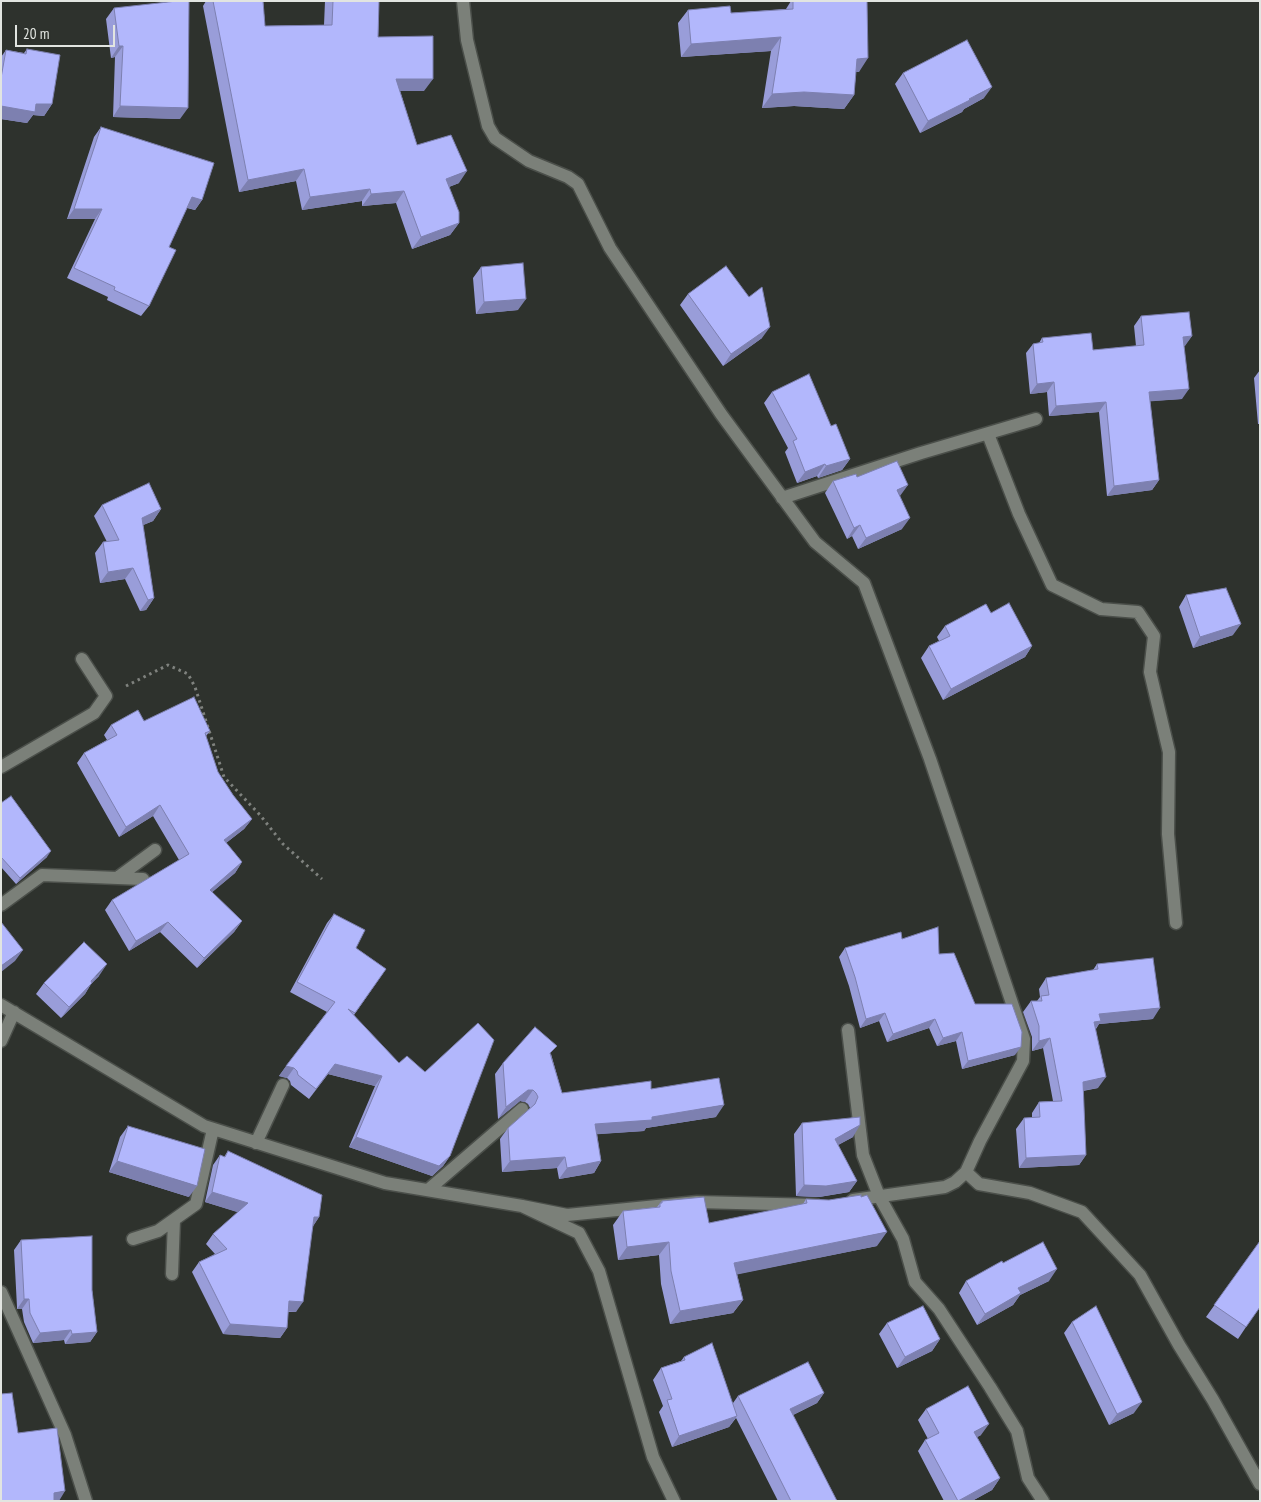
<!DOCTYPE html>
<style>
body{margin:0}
#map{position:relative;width:1261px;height:1502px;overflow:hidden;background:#2e322d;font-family:"PT Sans Narrow",sans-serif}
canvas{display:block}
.frame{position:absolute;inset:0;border:2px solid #e2e5e1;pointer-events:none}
.scale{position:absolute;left:15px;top:25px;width:100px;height:22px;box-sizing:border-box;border:2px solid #e2e5e1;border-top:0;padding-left:6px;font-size:15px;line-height:18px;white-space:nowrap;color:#e2e5e1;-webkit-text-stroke:4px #2e322d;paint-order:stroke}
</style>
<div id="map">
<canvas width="1261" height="1502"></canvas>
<div class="frame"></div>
<div class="scale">20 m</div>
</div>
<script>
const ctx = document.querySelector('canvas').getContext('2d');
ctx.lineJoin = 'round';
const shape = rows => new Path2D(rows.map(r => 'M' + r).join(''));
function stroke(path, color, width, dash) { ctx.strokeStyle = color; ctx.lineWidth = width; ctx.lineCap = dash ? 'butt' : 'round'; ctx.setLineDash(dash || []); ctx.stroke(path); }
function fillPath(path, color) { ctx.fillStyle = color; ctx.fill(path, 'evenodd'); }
const minor = shape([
 [463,1,467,40,488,126,495,138,529,161,568,177,578,184,610,248,721,414,815,542,864,583,930,759,1024,1039,1023,1061,980,1141,966,1172,955,1182,945,1187,853,1200],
 [988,434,1019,514,1052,585,1101,609,1138,612,1154,636,1150,672,1169,752,1168,834,1176,923],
 [782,498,921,453,1036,419],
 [1,767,94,713,106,696,82,659],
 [117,878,155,850],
 [1,905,42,875,143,879],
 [1,1005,204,1126,385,1183,522,1206,579,1233,599,1271,653,1457,674,1501],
 [848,1030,863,1155,879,1196,903,1239,915,1282,939,1309,990,1387,1017,1431,1028,1478,1043,1501],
 [1,1041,14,1012],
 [256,1143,283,1085],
 [966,1172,979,1184,1030,1193,1082,1212,1140,1275,1179,1345,1213,1400,1260,1484],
 [428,1190,522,1109],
 [522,1206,567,1215,697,1202,816,1205],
 [133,1239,158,1231,196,1204,213,1129],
 [172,1274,174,1220],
 [1,1292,65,1435,86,1501]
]);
stroke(minor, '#4b4f4a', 15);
stroke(shape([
 [126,686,168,665,188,674,195,687,224,777,260,815,283,844,322,879]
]), '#7f827e', 3, [2.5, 4]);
stroke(minor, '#7b8079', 12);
fillPath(shape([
 [206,1,263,1,265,26,324,25,325,1,379,1,378,37,424,91,400,91,417,145,459,183,449,187,459,223,450,235,412,249,396,203,362,206,362,201,302,210,296,181,239,192,203,6],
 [791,1,867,1,859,72,856,72,854,95,844,109,794,106,762,108,771,51,681,57,678,23,688,10,731,13,786,9],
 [114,8,180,119,113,117,115,57,111,58,106,19],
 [27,49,52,104,44,116,33,115,27,123,1,119,1,57,6,50,24,53],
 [903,73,984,98,964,109,962,112,920,133,895,84],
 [101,127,202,200,195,210,187,208,169,247,149,306,141,316,107,300,108,297,67,278,95,219,67,219,94,137],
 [481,267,518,310,476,314,473,278],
 [688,294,762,338,723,366,680,305],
 [1141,316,1192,336,1184,346,1182,399,1150,401,1159,480,1152,490,1107,496,1099,412,1049,416,1047,392,1030,394,1026,353,1033,344,1039,343,1042,338,1093,350,1136,346,1134,326],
 [1260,370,1260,424,1258,424,1254,378],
 [772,392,831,426,850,459,842,470,818,478,817,476,797,483,785,452,788,448,764,403],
 [857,477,900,496,902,529,858,549,852,536,847,539,825,493,833,481],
 [102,505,161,509,153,521,143,525,154,598,146,610,140,611,125,579,100,583,95,553,103,542,107,542,94,516],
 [1186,595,1233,635,1193,648,1179,607],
 [991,613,1032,646,1025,657,943,700,921,658,929,646,939,641,937,637,945,626],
 [144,721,210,731,206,736,218,772,233,795,252,819,244,829,226,843,242,862,235,873,212,892,242,921,234,932,197,968,160,932,129,951,105,910,112,900,179,860,153,816,119,837,77,763,84,753,107,740,104,735,111,725],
 [1,803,47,857,16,884,1,867],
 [334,914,356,948,386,969,354,1015,450,1156,443,1166,432,1176,349,1147,375,1086,328,1074,309,1099,291,1085,290,1081,287,1078,279,1076,327,1012,290,992,327,923],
 [902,939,939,954,975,1004,1015,1055,962,1069,956,1041,937,1046,929,1028,887,1042,879,1021,860,1028,849,986,839,957,845,948],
 [1097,964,1153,1019,1099,1024,1096,1029,1098,1088,1083,1091,1086,1155,1079,1165,1019,1168,1016,1129,1024,1118,1032,1118,1032,1113,1039,1102,1053,1101,1043,1048,1032,1051,1032,1037,1023,1012,1031,1001,1037,1001,1040,997,1039,989,1046,978,1093,970],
 [99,976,91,984,85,994,61,1018,36,994,44,983],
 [551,1054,562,1093,651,1089,716,1117,646,1128,644,1131,597,1134,601,1161,594,1173,559,1179,557,1168,502,1172,500,1139,508,1128,530,1108,528,1104,525,1102,520,1101,498,1119,495,1074,503,1063],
 [802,1123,853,1137,838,1145,857,1181,849,1192,819,1197,796,1196,794,1134],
 [128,1126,189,1197,109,1172,120,1137],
 [228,1151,319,1217,313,1226,296,1312,288,1312,287,1328,280,1338,223,1334,192,1272,199,1262,215,1254,206,1244,213,1234,238,1212,205,1202,213,1165,220,1155,224,1157],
 [806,1199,877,1246,737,1274,743,1300,733,1313,670,1324,661,1284,659,1255,618,1260,613,1225,623,1211,657,1207,662,1201,709,1223,803,1204],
 [21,1240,92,1290,97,1332,90,1342,65,1344,64,1340,33,1343,24,1322,22,1309,17,1309,17,1307,14,1250],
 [1260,1241,1246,1327,1238,1339,1206,1317],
 [1003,1263,1049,1281,1020,1295,1013,1305,977,1325,959,1293,966,1281],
 [1072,1322,1134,1413,1109,1425,1064,1333],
 [887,1323,940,1339,932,1351,897,1368,879,1334],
 [684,1357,733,1403,738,1396,824,1393,817,1403,793,1415,837,1501,778,1501,736,1418,729,1427,672,1447,659,1412,663,1406,653,1380,661,1368,681,1361],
 [926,1409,981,1435,977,1437,1000,1478,992,1490,972,1501,944,1501,918,1451,925,1440,928,1439,918,1420]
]), '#999dd9');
fillPath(shape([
 [781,37,771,51,681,57,691,44],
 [119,46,123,46,115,57,111,58],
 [868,58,859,72,847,72,857,59],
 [396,79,433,79,424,91,388,91],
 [992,87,984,98,964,109,962,112,920,133,928,121],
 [804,92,854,95,844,109,794,106,762,108,772,94],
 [36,104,52,104,44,116,33,115,27,123,1,119,1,106],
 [120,106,188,108,180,119,113,117],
 [304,169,296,181,239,192,248,180],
 [467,171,459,183,438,191,446,179],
 [370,189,362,201,302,210,310,197],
 [404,191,396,203,362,206,371,194],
 [192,197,202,200,195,210,185,207],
 [74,209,102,209,95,219,67,219],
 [459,223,450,235,412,249,421,237],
 [526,299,518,310,476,314,484,302],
 [770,327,762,338,723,366,731,354],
 [1192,336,1185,346,1176,347,1183,337],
 [1054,382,1047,392,1030,394,1037,384],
 [1189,389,1182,399,1142,402,1149,392],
 [1106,402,1099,412,1049,416,1056,406],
 [850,459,842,470,818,478,826,466],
 [825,464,817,476,797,483,805,472],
 [1159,480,1152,490,1107,496,1114,486],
 [908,485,900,496,897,490],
 [161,509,153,521,134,529,142,518],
 [910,518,902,529,858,549,866,538],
 [860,525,852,536,847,539,854,528],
 [133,568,125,579,100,583,108,572],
 [154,598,146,610,140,611,148,600],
 [1241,624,1233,635,1193,648,1200,637],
 [1032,646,1025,657,943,700,951,689],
 [160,805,153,816,119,837,126,827],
 [252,819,244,829,217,850,224,840],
 [51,851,47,857,16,884,20,878],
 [242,862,235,873,203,900,210,890],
 [242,921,234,932,197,968,204,958],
 [168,922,160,932,129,951,136,941],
 [23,950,15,961,1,972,1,966],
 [107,964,99,976,91,984,85,994,61,1018,69,1007],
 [1160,1008,1153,1019,1099,1024,1093,1032,1087,1033,1099,1014],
 [885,1013,879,1021,860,1028,866,1019],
 [935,1019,929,1028,887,1042,893,1034],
 [962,1032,956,1041,937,1046,943,1038],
 [1050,1038,1043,1048,1032,1051,1039,1041],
 [1021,1047,1015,1055,962,1069,968,1061],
 [335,1064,382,1076,375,1086,328,1074,309,1099],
 [286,1066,294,1068,287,1078,279,1076],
 [1106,1077,1098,1088,1075,1092,1083,1082],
 [528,1090,533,1090,525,1102,520,1101,498,1119,506,1107],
 [724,1105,716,1117,646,1128,644,1131,587,1135,595,1124,652,1117],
 [860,1125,853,1137,827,1151,835,1139],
 [356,1137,450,1156,443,1166,432,1176,349,1147],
 [1086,1155,1079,1165,1019,1168,1026,1158],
 [565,1157,557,1168,502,1172,510,1161],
 [117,1161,197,1186,189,1197,109,1172],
 [601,1161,594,1173,559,1179,567,1168],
 [857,1181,849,1192,819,1197,796,1196,804,1185],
 [212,1192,248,1203,240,1213,205,1202],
 [314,1217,319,1217,312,1228],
 [887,1232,877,1246,725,1277,734,1263],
 [669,1242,659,1255,618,1260,627,1247],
 [1057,1269,1049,1281,1020,1295,1013,1305,977,1325,985,1314,1018,1288],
 [24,1299,29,1299,22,1309,17,1309],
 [743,1300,733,1313,670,1324,680,1311],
 [289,1301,303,1302,296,1312,282,1311],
 [230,1324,287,1328,280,1338,223,1334],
 [71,1330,64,1340,33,1343,40,1333],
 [97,1332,90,1342,65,1344,72,1334],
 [940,1339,932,1351,897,1368,905,1357],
 [824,1393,817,1403,783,1420,790,1409],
 [1142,1402,1134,1413,1109,1425,1117,1414],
 [737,1416,729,1427,672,1447,679,1436],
 [989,1424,981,1435,967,1443,974,1432],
 [1000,1478,992,1490,972,1501,958,1501],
 [65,1491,59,1501,48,1501,54,1493]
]), '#7d80b0');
const building = shape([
 [177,1,189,1,188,108,120,106,123,46,119,46,114,8,177,1],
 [213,1,263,1,265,26,332,25,333,1,379,1,378,37,433,36,433,79,396,79,417,145,451,135,467,171,446,179,459,212,459,223,421,237,404,191,371,194,370,189,310,197,304,169,248,180,213,1],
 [793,1,867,1,868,58,857,59,854,95,804,92,772,94,781,37,691,44,688,10,730,6,731,13,793,9,793,1],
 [967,40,992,87,969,99,970,100,928,121,903,73,967,40],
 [27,49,60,55,52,104,36,104,35,112,1,106,1,78,6,50,26,54,27,49],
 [101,127,214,163,202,200,192,197,169,247,176,250,149,306,114,290,115,287,74,268,102,209,74,209,101,127],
 [523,263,526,299,484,302,481,267,523,263],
 [726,266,749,297,762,287,770,327,731,354,688,294,726,266],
 [1189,312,1192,336,1183,337,1189,389,1149,392,1159,480,1114,486,1106,402,1056,406,1054,382,1037,384,1033,344,1043,342,1042,338,1091,333,1093,350,1144,345,1141,316,1189,312],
 [809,374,831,426,836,424,850,459,826,466,825,464,805,472,793,441,797,439,772,392,809,374],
 [897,461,908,485,897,490,910,518,866,538,860,525,854,528,833,481,856,474,857,477,897,461],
 [149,483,161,509,142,518,154,598,148,600,133,568,108,572,103,542,119,540,102,505,149,483],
 [1226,588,1241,624,1200,637,1186,595,1226,588],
 [1009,603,1032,646,951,689,929,646,950,636,945,626,986,604,991,613,1009,603],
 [194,697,210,731,205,733,218,772,233,795,252,819,224,840,242,862,210,890,242,921,204,958,168,922,136,941,112,900,189,854,160,805,126,827,84,753,117,735,111,725,138,710,144,721,194,697],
 [11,796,51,851,20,878,1,857,1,803,11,796],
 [334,914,365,930,356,948,386,969,355,1013,348,1009,399,1063,407,1056,425,1072,478,1023,494,1040,450,1156,439,1166,356,1137,382,1076,335,1064,316,1089,298,1075,297,1071,294,1068,286,1066,335,1002,297,982,334,914],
 [1,922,23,950,1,966,1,922],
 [938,927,939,954,954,953,975,1004,1012,1004,1022,1032,1021,1047,968,1061,962,1032,943,1038,935,1019,893,1034,885,1013,866,1019,855,977,845,948,901,932,902,939,938,927],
 [84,942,107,964,91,981,92,983,69,1007,44,983,84,942],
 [1153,958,1160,1008,1099,1014,1101,1021,1094,1022,1106,1077,1083,1082,1086,1155,1026,1158,1024,1118,1040,1117,1039,1102,1062,1101,1050,1038,1039,1041,1039,1026,1031,1001,1042,1001,1041,996,1049,995,1046,978,1098,969,1097,964,1153,958],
 [535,1027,557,1046,550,1053,562,1093,651,1081,651,1089,719,1078,724,1105,652,1117,652,1120,595,1124,601,1161,567,1168,565,1157,510,1161,508,1128,535,1104,538,1097,536,1093,533,1090,528,1090,506,1107,503,1063,535,1027],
 [860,1117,860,1125,835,1139,857,1181,826,1186,804,1185,802,1123,860,1117],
 [128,1126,205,1149,197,1186,117,1161,128,1126],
 [228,1151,322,1195,319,1217,314,1217,303,1302,289,1301,287,1328,230,1324,199,1262,227,1249,213,1234,248,1203,212,1192,220,1155,225,1157,228,1151],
 [861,1195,861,1197,867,1195,887,1232,734,1263,743,1300,680,1311,671,1271,669,1242,627,1247,623,1211,660,1207,660,1203,662,1203,662,1201,704,1197,709,1223,807,1203,806,1199,829,1200,861,1195],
 [92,1236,92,1290,97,1332,72,1334,71,1330,40,1333,30,1313,29,1299,24,1299,24,1297,21,1240,92,1236],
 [1260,1241,1260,1307,1246,1327,1214,1305,1260,1241],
 [1043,1242,1057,1269,1018,1288,1021,1293,985,1314,966,1281,1002,1261,1003,1263,1043,1242],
 [923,1306,940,1339,905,1357,887,1323,923,1306],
 [1096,1306,1142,1402,1117,1414,1072,1322,1096,1306],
 [712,1343,737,1416,679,1436,667,1400,672,1399,661,1368,685,1360,684,1357,712,1343],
 [808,1362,824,1393,790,1409,837,1501,791,1501,738,1396,808,1362],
 [968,1386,989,1424,974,1432,1000,1478,958,1501,925,1440,939,1433,926,1409,968,1386],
 [12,1393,18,1433,57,1428,65,1491,54,1493,54,1501,1,1501,1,1394,12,1393]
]);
fillPath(building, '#b2b7fc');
stroke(building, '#7d80b0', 1);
</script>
